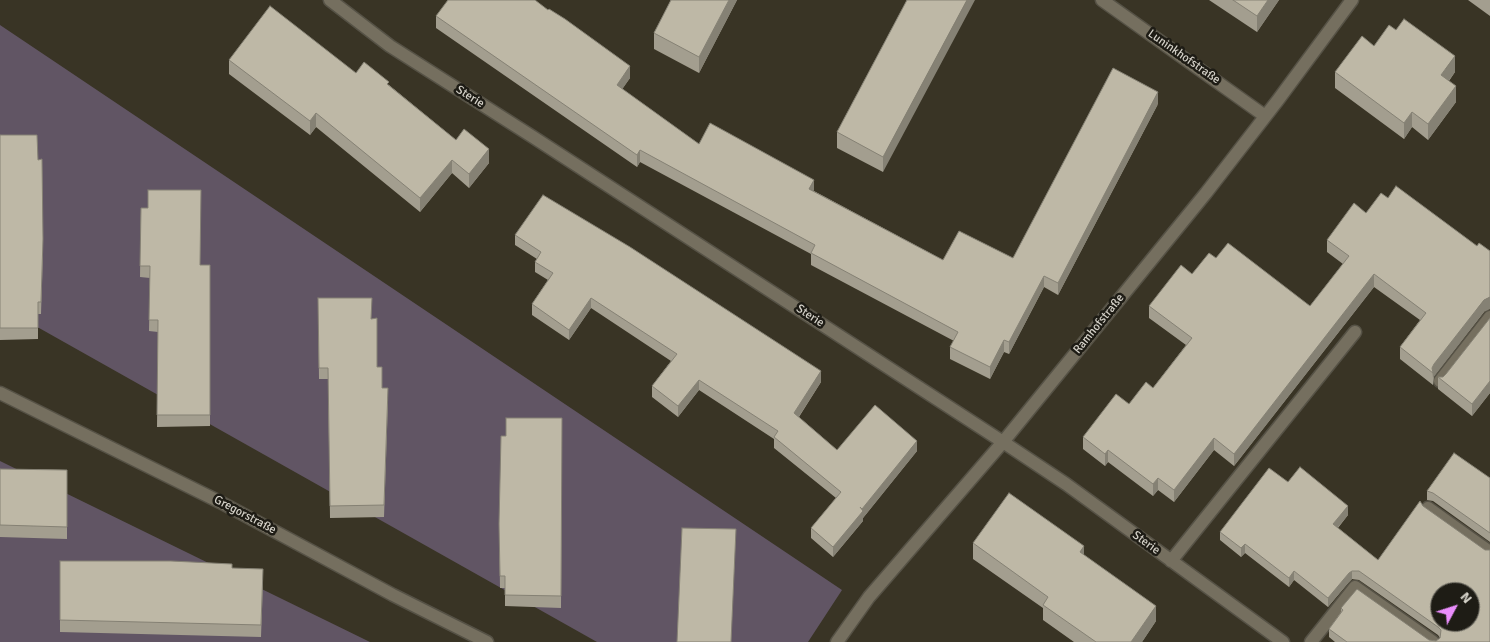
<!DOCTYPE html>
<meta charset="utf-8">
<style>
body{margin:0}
#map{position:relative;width:1490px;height:642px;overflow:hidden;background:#393425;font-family:Signika,sans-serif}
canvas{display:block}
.north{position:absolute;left:1430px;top:582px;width:50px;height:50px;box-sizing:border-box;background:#1e1c15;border:1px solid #67655d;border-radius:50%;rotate:50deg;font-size:14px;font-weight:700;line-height:20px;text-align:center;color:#d5d2c9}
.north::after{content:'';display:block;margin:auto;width:18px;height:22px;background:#ea8dfc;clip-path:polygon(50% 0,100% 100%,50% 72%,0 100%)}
</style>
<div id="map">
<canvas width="1490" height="642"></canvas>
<div class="north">N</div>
</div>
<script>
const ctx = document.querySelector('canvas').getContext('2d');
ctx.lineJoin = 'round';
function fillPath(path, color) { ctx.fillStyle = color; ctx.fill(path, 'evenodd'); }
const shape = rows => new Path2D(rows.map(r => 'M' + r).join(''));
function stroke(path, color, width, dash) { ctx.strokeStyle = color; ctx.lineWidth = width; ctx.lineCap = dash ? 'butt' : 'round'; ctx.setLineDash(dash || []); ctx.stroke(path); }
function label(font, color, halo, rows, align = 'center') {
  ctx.font = font + ' Signika,sans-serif'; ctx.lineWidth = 5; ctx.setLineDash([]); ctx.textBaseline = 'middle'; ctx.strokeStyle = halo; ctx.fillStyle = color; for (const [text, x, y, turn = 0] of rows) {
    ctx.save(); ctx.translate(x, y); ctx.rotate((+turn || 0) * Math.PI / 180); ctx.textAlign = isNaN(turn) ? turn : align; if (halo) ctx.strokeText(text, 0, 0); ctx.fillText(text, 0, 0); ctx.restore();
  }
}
fillPath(shape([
 [0,25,842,590,808,642,597,642,0,306],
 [0,461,370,642,0,642]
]), '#615564');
const minor = shape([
 [330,0,390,46,533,137,1003,442,1066,484,1283,642],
 [1102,0,1265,116],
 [1440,381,1490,317],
 [0,393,220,502,393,595,487,642],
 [1428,508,1490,552],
 [1171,561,1355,332],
 [837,642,869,597,1003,442,1206,193,1278,100,1352,0],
 [1311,642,1355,587,1433,642]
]);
stroke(minor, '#565246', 15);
stroke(minor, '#756f5f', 12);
fillPath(shape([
 [671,0,737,0,699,73,654,49,654,33],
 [907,0,883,172,837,148,837,132],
 [1209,0,1279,0,1257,32],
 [1468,0,1490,0,1490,16],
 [548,10,630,78,622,89,699,144,814,191,943,260,1013,258,1158,104,1058,295,1044,287,1009,354,1004,352,990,379,950,359,950,347,954,341,811,265,811,254,640,162,637,167,436,28,436,16],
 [1374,46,1455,72,1449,81,1456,102,1428,140,1412,127,1404,139,1335,88,1335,72],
 [229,60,356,73,389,85,456,140,489,163,469,188,452,173,420,212,316,127,310,135,229,74],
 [0,135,38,160,43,251,41,314,38,314,38,339,0,340],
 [141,208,200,265,210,265,210,426,157,427,158,332,149,331,150,278,140,277],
 [515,235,821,382,799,417,837,450,917,451,863,518,863,521,833,557,811,538,811,528,836,498,774,448,774,439,699,390,678,417,652,397,652,386,671,361,591,308,569,340,532,315,532,304,548,280,535,272,535,262,537,259,515,245],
 [1327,240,1484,312,1434,376,1433,385,1400,359,1400,347,1420,320,1374,287,1234,466,1214,450,1174,502,1158,490,1153,496,1108,462,1105,466,1083,449,1083,437,1153,388,1186,345,1149,318,1149,306,1216,258,1310,306,1343,264,1327,252],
 [318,298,372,319,377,367,382,388,388,400,384,517,330,518,328,379,319,379],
 [1490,318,1490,393,1472,416,1438,389,1438,377,1443,377,1446,374],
 [506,418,562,418,561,608,505,606,505,588,500,588,499,524,506,436],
 [0,469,67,470,67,539,0,537],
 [1490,478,1490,542,1433,501,1427,500,1427,491],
 [1288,482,1348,515,1338,528,1378,560,1490,642,1335,642,1329,637,1329,629,1341,612,1341,608,1429,640,1436,641,1440,638,1438,635,1359,580,1352,579,1349,582,1328,607,1294,580,1289,587,1245,553,1241,557,1220,540,1220,532],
 [973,543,1084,555,1156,621,1142,642,1074,642,1043,620,1043,608,973,559],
 [60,561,232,568,263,580,261,637,60,632]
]), '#a39e8f');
fillPath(shape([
 [729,0,737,0,699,73,699,57],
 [967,0,975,0,883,172,883,157],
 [1268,0,1279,0,1257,32,1257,16],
 [1455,56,1455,72,1441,91,1441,75],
 [630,66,630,78,617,97,617,85],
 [1456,86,1456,102,1428,140,1428,124],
 [1158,92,1158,104,1058,295,1058,283],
 [1412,112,1412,127,1404,139,1404,123],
 [316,113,316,127,310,135,310,121],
 [489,149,489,163,469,188,469,174],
 [640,150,640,162,637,167,637,155],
 [452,160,452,173,420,212,420,198],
 [814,180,814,191,809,189],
 [1374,274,1374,287,1234,466,1234,454],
 [1044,276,1044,287,1009,354,1009,342],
 [1490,297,1490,309,1484,312,1433,378,1432,368,1434,364,1484,300],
 [591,298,591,308,569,340,569,330],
 [1004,340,1004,352,990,379,990,367],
 [821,371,821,382,794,424,794,413],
 [699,380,699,390,678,417,678,406],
 [1490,381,1490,393,1472,416,1472,404],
 [1214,438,1214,450,1174,502,1174,490],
 [917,441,917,451,863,518,863,521,833,557,833,547,862,509],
 [1108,450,1108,462,1105,466,1105,454],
 [1158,478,1158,490,1153,496,1153,484],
 [1348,506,1348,515,1333,533,1333,524],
 [1245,544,1245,553,1241,557,1241,548],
 [1084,546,1084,562,1080,552],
 [1294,571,1294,580,1289,587,1289,578],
 [1352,571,1352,579,1349,582,1328,607,1328,598,1349,573],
 [1156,606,1156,621,1142,642,1131,642]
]), '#858174');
const building = shape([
 [448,0,535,0,548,10,549,9,565,19,630,66,617,85,699,144,710,123,814,180,809,189,943,260,959,231,1013,258,1113,68,1158,92,1058,283,1044,276,1009,342,1004,340,990,367,950,347,958,332,811,253,815,245,640,150,637,155,436,16,448,0],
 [671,0,729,0,699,57,654,33,671,0],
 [907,0,967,0,883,157,837,132,907,0],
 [1233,0,1268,0,1257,16,1233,0],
 [270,6,356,73,364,62,389,82,387,84,456,140,464,129,489,149,469,174,452,160,420,198,316,113,310,121,229,60,270,6],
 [1404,19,1455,56,1441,75,1456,86,1428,124,1412,112,1404,123,1335,72,1362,36,1374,46,1389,25,1396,30,1404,19],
 [0,135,37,135,38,160,42,159,43,239,41,302,38,302,38,328,0,328,0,135],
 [1396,186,1477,246,1479,243,1490,251,1490,297,1484,300,1434,364,1432,368,1433,373,1400,347,1426,313,1374,274,1234,454,1214,438,1174,490,1158,478,1153,484,1108,450,1105,454,1083,437,1116,394,1129,404,1146,382,1153,388,1192,338,1149,306,1181,265,1192,274,1209,253,1216,258,1228,243,1310,306,1349,256,1327,240,1354,203,1366,213,1381,193,1388,198,1396,186],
 [148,190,201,190,200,265,210,265,210,415,157,415,158,320,149,320,150,266,140,266,141,208,148,208,148,190],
 [543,195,630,247,821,371,794,413,837,450,875,405,917,441,862,509,860,507,863,511,833,547,811,528,841,492,774,437,778,431,699,380,678,406,652,386,677,354,591,298,569,330,532,304,553,273,535,262,541,252,515,235,543,195],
 [318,298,372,298,371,319,377,318,377,367,382,367,382,388,388,388,384,505,330,506,328,368,319,368,318,298],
 [1490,318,1490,381,1472,404,1438,377,1443,377,1446,374,1490,318],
 [506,418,562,418,561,596,505,595,505,576,500,576,499,524,501,436,506,436,506,418],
 [1454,453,1490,478,1490,533,1433,493,1427,491,1454,453],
 [1300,467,1348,506,1333,524,1378,560,1420,501,1423,506,1485,550,1490,550,1490,642,1347,642,1329,629,1343,610,1341,608,1357,589,1429,640,1436,641,1440,638,1441,630,1438,627,1359,571,1352,571,1349,573,1328,598,1294,571,1289,578,1245,544,1241,548,1220,532,1269,468,1288,482,1300,467],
 [1440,592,1470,592,1470,622,1440,622,1440,592],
 [0,469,67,470,67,527,0,525,0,469],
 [1009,493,1084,546,1080,552,1156,606,1131,642,1096,642,1043,605,1048,597,973,543,1009,493],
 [682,528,736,529,731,642,677,642,682,528],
 [60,561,171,561,232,564,232,568,263,569,261,625,60,620,60,561]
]);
fillPath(building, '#beb8a6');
stroke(building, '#858174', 1);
label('12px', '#d5d2c9', '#1e1c15', [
 ["Luninkhofstraße",1184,57,35],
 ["Sterie",470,97,32],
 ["Sterie",810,316,33],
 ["Ramhofstraße",1099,324,-51],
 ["Gregorstraße",245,515,28],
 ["Sterie",1146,543,36]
]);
</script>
